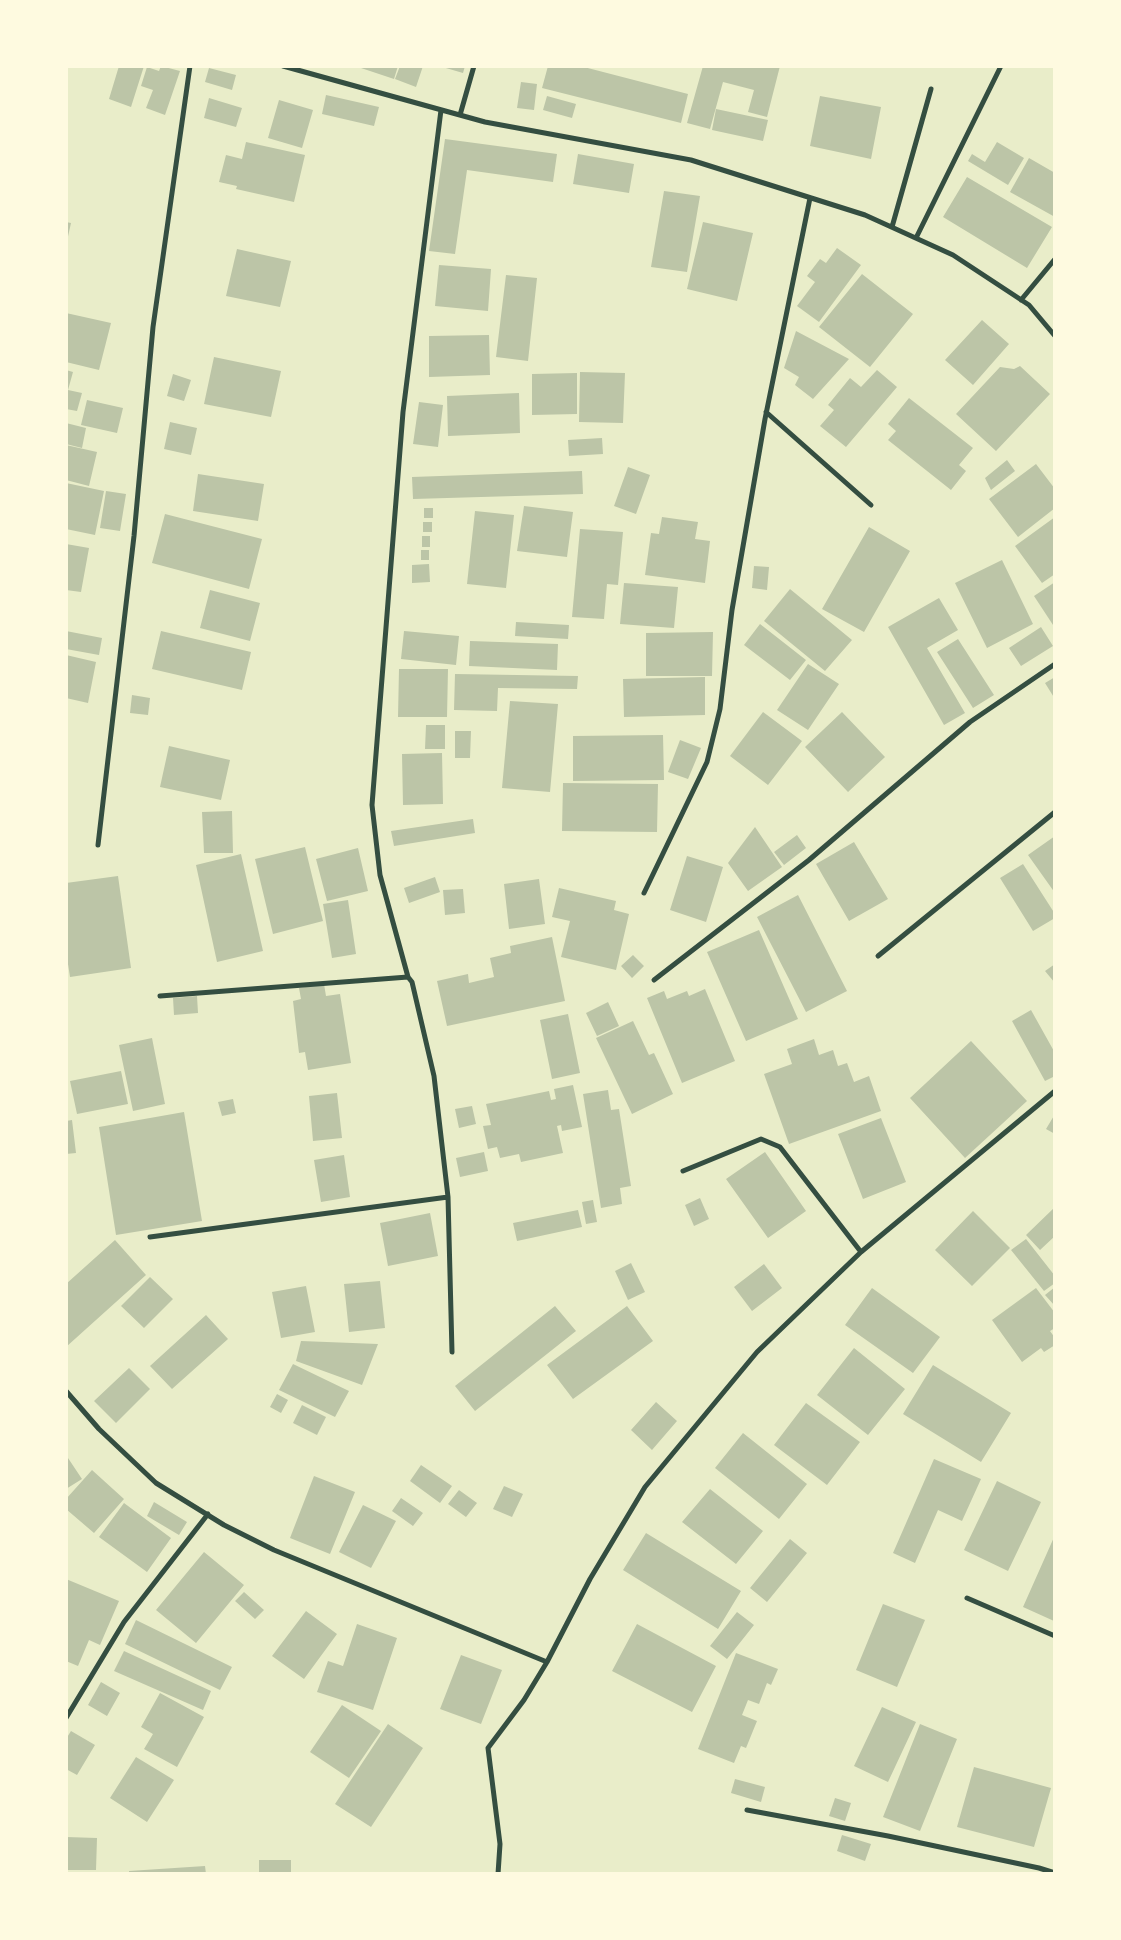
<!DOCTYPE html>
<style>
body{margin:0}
#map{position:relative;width:1121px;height:1940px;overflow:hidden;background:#e9edc9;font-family:Georgia,serif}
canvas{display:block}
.frame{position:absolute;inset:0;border:68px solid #fefae0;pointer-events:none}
</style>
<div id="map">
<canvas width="1121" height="1940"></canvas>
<div class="frame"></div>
</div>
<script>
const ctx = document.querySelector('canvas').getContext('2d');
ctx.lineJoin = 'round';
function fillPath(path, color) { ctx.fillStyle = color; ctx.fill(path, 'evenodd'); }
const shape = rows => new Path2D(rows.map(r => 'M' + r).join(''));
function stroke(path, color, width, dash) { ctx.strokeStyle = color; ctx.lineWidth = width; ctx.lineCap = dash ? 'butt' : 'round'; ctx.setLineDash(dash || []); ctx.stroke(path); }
fillPath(shape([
 [119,66,144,66,131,107,109,99],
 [161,66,180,71,165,115,146,108,153,90,141,86,147,67,159,71],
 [355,66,398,66,394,79],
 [400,66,423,66,416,87,395,79],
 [439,66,465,66,463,73],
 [548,66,580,66,688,94,681,123,542,88],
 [703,66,780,66,767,117,748,112,754,90,723,82,710,129,687,123],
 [209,68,236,75,232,90,205,82],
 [521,82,537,84,534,110,517,108],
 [326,95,379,107,374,126,322,114],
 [547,96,576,104,572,118,543,110],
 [820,96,881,107,871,159,810,146],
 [209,98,242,108,236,127,204,118],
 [279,100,313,110,302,148,268,138],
 [716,109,768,120,763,141,712,130],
 [445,139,557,154,553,182,467,170,455,254,429,251],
 [246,142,305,155,294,202,236,189,237,186,219,182,226,155,242,159],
 [997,142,1024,158,1008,185,968,161,972,154,985,162],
 [578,154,634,164,629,193,573,184],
 [1029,158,1055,173,1055,217,1010,192],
 [967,177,1052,227,1027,268,943,217],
 [664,191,700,196,687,272,651,267],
 [66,222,71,223,67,241,66,241],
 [703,222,753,233,737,301,687,289],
 [837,248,861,265,819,322,797,306,815,282,807,276,820,259,826,263],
 [237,249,291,261,280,307,226,296],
 [439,265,491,269,488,311,435,306],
 [862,274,913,314,870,367,819,327],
 [506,275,537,278,528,361,496,357],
 [66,313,111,323,99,370,66,362],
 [982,320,1009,344,973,385,945,360],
 [796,331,849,359,813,399,795,385,799,377,784,368],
 [489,335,490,375,429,377,429,336],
 [214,357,281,371,271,417,204,404],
 [1020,366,1050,394,996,451,956,414,1000,367,1014,369],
 [66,370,73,372,68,390,82,393,77,411,66,409],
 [877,370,897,387,846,447,820,426,834,410,828,405,850,378,861,387],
 [580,372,625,373,623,423,579,422],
 [577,373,577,414,532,415,532,374],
 [173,374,191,380,184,401,167,396],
 [519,393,520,433,448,436,447,396],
 [909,398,973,448,959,465,966,471,951,490,888,440,896,431,888,424],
 [87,400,123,408,117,433,81,425],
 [419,402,443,405,438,447,413,444],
 [170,422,197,428,191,455,164,449],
 [66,423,86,428,82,448,66,444],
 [602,438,603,454,569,456,568,440],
 [66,445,97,452,89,486,66,480],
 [1007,460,1015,471,991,490,985,478],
 [1036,464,1055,489,1055,508,1018,537,989,499],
 [628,467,650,475,636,514,614,506],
 [582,471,583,494,413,499,412,477],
 [198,474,264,484,258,521,193,511],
 [66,483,104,491,95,535,66,529],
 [106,491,126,494,120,531,100,528],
 [524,506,573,512,567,557,517,551],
 [424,508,433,508,433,518,424,518],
 [475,511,514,515,506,588,467,584],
 [165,514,262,539,249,589,152,563],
 [662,517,698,522,695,539,710,541,705,583,645,575,651,533,659,534],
 [1055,517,1055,574,1042,583,1015,546],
 [423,522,432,522,432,532,423,532],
 [869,527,910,551,864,632,822,609],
 [580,529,623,532,618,585,607,584,604,619,572,617],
 [422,536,430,536,430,547,422,547],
 [66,544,89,548,81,592,66,590],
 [421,550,429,550,429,560,421,560],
 [1002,560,1033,624,987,648,955,583],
 [429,564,430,582,412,583,412,565],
 [754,566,769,567,767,590,752,588],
 [1055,582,1055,628,1034,596],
 [624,583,678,587,674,628,620,624],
 [790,589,852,640,825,671,764,621],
 [210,590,260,603,250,641,200,628],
 [939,598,958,630,927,648,965,713,944,725,888,627],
 [516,622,569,625,568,639,515,636],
 [760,624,806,660,790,680,744,645],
 [1041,627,1053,646,1021,666,1009,648],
 [66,631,102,638,99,655,66,649],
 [161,631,251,652,242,690,152,669],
 [404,631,459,636,456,665,401,659],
 [713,632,712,676,646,676,646,633],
 [958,639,994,695,973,708,937,652],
 [470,641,558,644,557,670,469,666],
 [66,655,96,662,88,703,66,698],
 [808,664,839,684,808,730,777,710],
 [399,669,448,669,447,717,398,717],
 [455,674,578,676,577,689,498,688,497,711,454,710],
 [705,677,705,715,624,717,623,679],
 [1055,677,1055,699,1045,683],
 [132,695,150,698,148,715,130,713],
 [510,701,558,704,550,792,502,788],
 [763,712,802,741,768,785,730,756],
 [842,712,885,757,848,792,805,747],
 [426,725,445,725,445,749,425,749],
 [455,731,471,731,470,758,455,758],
 [663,735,664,780,573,781,573,736],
 [680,740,701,748,688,779,668,772],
 [169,746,230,760,221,800,160,787],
 [442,753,443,804,403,805,402,754],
 [563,783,658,784,657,832,562,831],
 [232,811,233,853,204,853,202,812],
 [473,819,475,833,394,846,391,831],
 [755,827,782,867,748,891,728,863],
 [797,835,806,848,784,865,774,852],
 [1055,836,1055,893,1028,855],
 [854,842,888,899,849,921,816,864],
 [305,847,323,921,273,934,255,859],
 [358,848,368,891,327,901,316,859],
 [241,854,263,951,217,962,196,865],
 [687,856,723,867,706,922,670,910],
 [1023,864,1055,914,1055,918,1033,931,1000,878],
 [118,876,131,968,70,977,66,951,66,883],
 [435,877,440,892,409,903,404,888],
 [539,879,545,924,509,929,504,884],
 [559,888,616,901,614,910,629,914,616,970,561,957,570,921,552,917],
 [463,889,465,913,445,915,443,890],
 [798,895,847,991,806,1012,757,917],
 [348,900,356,954,332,958,323,904],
 [759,930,798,1019,746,1041,707,952],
 [552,937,565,1001,447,1026,437,981,468,974,469,983,494,977,490,958,511,953,510,946],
 [633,955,644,966,632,978,621,966],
 [1055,964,1055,983,1045,971],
 [324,984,326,996,340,994,351,1063,308,1070,305,1052,299,1053,293,1001,301,999,299,988],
 [705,989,735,1061,682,1083,647,998,664,991,667,999,687,991,689,996],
 [197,996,198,1013,174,1015,173,998],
 [608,1002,619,1026,597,1036,586,1013],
 [1031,1010,1055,1053,1055,1076,1045,1081,1012,1021],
 [568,1014,580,1073,552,1079,540,1020],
 [633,1021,649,1055,654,1053,673,1094,632,1114,596,1038],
 [152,1038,165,1104,133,1111,119,1045],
 [814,1039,819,1055,833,1050,838,1066,847,1063,854,1082,869,1076,881,1111,789,1144,764,1074,792,1064,787,1049],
 [971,1041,1027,1101,965,1158,910,1098],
 [121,1071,128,1104,77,1114,70,1081],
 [573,1085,582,1127,562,1131,561,1125,557,1126,563,1153,521,1162,519,1154,500,1158,497,1147,488,1149,483,1126,491,1125,486,1104,549,1091,551,1100,556,1099,554,1089],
 [608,1090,611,1110,619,1109,631,1186,620,1188,622,1204,601,1208,583,1094],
 [337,1093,342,1138,313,1141,309,1096],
 [233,1099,236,1113,222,1116,218,1102],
 [472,1106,476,1124,459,1128,455,1109],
 [184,1112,202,1221,116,1235,99,1127],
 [1055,1114,1055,1134,1046,1129],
 [881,1118,906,1182,863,1199,838,1134],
 [72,1120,76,1153,66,1154,66,1121],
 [484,1152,488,1171,460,1177,456,1158],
 [765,1152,806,1211,768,1238,726,1179],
 [344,1155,350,1197,321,1202,314,1160],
 [700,1198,709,1219,694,1226,685,1205],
 [593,1200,597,1222,586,1224,582,1202],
 [1055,1207,1055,1236,1040,1250,1026,1235],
 [578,1210,582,1227,517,1241,513,1223],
 [973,1211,1010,1248,972,1286,935,1250],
 [430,1213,438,1256,388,1266,380,1223],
 [1026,1239,1055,1276,1055,1283,1044,1291,1011,1250],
 [115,1240,146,1275,66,1347,66,1284],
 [631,1263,645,1292,628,1300,615,1271],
 [764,1264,782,1288,752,1311,734,1287],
 [150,1277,173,1299,144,1328,121,1306],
 [380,1281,385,1328,349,1332,344,1284],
 [306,1286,315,1332,281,1338,272,1292],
 [1055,1287,1055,1306,1045,1295],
 [872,1288,940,1337,913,1373,845,1325],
 [1036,1288,1055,1313,1055,1328,1050,1331,1055,1338,1055,1345,1044,1352,1041,1348,1022,1362,992,1320],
 [555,1306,576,1331,475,1411,455,1386],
 [627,1306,653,1341,573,1399,547,1365],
 [206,1315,228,1339,172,1389,150,1366],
 [301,1341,378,1344,362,1385,296,1361],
 [854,1348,905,1389,868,1435,817,1395],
 [293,1364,349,1391,335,1417,279,1390],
 [933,1365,1011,1413,981,1462,903,1414],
 [129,1368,150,1389,116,1423,94,1401],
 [277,1394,288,1400,281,1413,270,1407],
 [656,1402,677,1421,652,1450,631,1430],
 [806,1403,860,1442,827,1485,774,1445],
 [302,1405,326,1417,317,1435,293,1423],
 [743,1433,807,1484,779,1519,715,1468],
 [66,1455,82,1479,66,1489],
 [934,1459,981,1479,962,1521,938,1510,915,1563,893,1553],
 [421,1465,452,1486,440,1503,410,1481],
 [92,1470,124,1499,94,1533,66,1509,66,1499],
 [314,1476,355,1492,330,1554,290,1538],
 [997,1481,1041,1502,1008,1571,964,1550],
 [504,1486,523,1494,512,1517,493,1509],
 [710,1489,763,1531,736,1564,682,1522],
 [459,1490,477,1503,466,1517,448,1504],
 [401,1498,423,1513,413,1526,392,1511],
 [154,1502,187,1522,179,1535,147,1516],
 [124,1503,171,1538,147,1572,99,1537],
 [363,1505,396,1521,371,1568,339,1552],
 [646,1533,741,1591,718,1629,623,1570],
 [1055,1535,1055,1618,1054,1621,1023,1607],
 [790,1539,807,1553,767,1602,750,1588],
 [204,1552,244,1585,196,1643,156,1610],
 [66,1579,119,1601,100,1645,89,1640,78,1666,66,1661],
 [244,1592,264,1610,255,1619,235,1601],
 [883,1604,925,1620,897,1687,856,1670],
 [306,1611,337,1634,304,1679,272,1656],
 [737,1612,754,1625,727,1659,710,1646],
 [136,1620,232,1667,220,1690,125,1644],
 [357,1624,397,1638,373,1710,317,1692,328,1661,343,1666],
 [637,1624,716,1666,692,1712,612,1671],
 [124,1651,211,1691,203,1710,114,1671],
 [736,1653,778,1669,771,1685,767,1683,759,1704,748,1700,742,1715,757,1721,746,1748,741,1746,734,1763,698,1749],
 [461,1655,502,1670,481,1724,440,1709],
 [101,1682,120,1693,107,1716,88,1705],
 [160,1693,204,1717,177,1767,144,1749,153,1734,141,1727],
 [342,1705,381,1731,349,1778,310,1752],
 [882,1707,916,1722,888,1782,854,1766],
 [388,1724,423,1748,371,1827,335,1804],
 [920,1724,957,1739,920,1831,883,1817],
 [71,1731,95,1745,77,1775,66,1769,66,1739],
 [136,1757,174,1780,147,1822,110,1798],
 [974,1767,1051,1788,1034,1847,957,1827],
 [735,1779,765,1787,761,1802,731,1793],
 [835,1798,851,1803,845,1821,829,1816],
 [842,1835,871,1844,865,1861,837,1851],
 [66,1837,97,1838,96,1870,66,1870],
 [259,1860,291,1860,291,1874,259,1874],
 [205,1866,206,1874,129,1874,129,1871]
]), '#bcc5a7');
stroke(shape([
 [283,66,485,122,691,160,865,215,953,255,1029,305,1055,336],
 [441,110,403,412,372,805,380,875,408,977,412,982,434,1076,448,1197,452,1352],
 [460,115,474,66],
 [892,227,931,89],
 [916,238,1001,66],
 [1021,300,1055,259],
 [766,412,871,505],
 [98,845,134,536,153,327,190,66],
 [644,893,707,762,720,709,732,610,765,419,810,198],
 [878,956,1055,812],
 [654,980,809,860,970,722,1055,664],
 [160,996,408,977],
 [683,1171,761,1139,780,1147,861,1252],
 [150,1237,448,1197],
 [66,1391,99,1429,156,1483,224,1525,274,1550,547,1662],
 [967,1598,1055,1636],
 [66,1718,124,1622,208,1514],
 [747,1810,888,1836,1039,1868,1055,1873],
 [498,1874,500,1844,488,1748,524,1700,547,1662,590,1579,645,1487,757,1352,861,1252,1055,1091]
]), '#344e41', 5);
</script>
